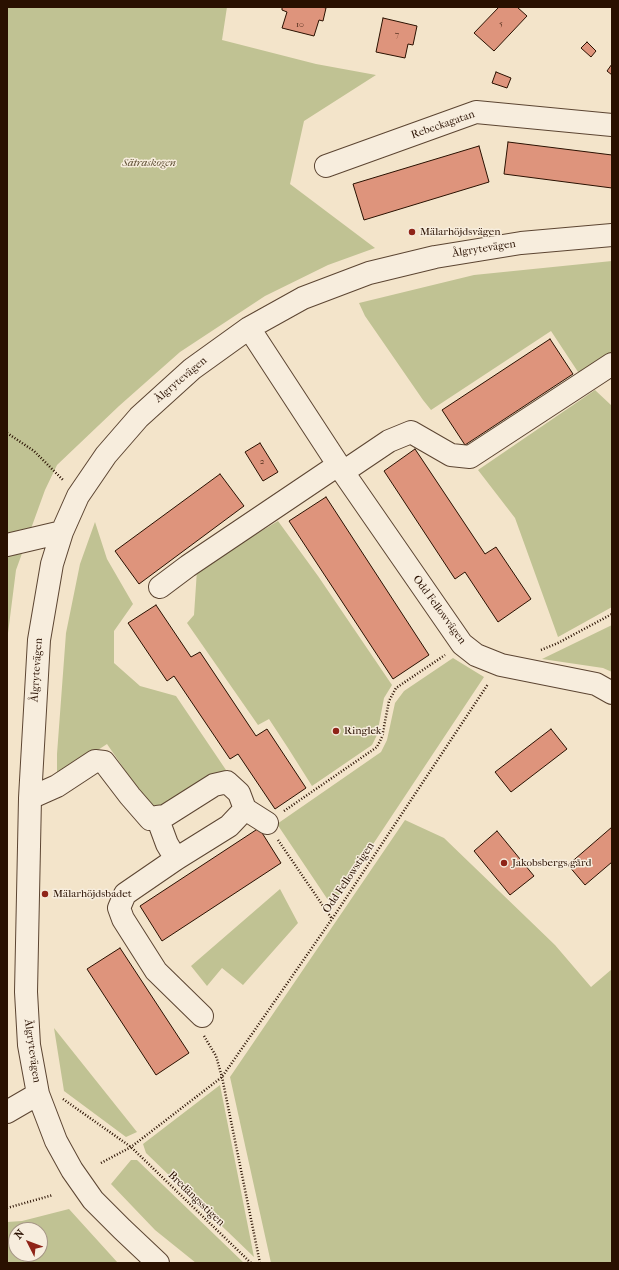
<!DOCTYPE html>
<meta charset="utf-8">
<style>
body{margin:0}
#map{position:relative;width:619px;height:1270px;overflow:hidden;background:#f3e4ca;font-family:"IM FELL French Canon",serif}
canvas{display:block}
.frame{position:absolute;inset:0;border:8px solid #291000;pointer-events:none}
.north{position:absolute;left:8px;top:1222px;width:40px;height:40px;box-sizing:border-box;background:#f7eddd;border:1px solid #a59585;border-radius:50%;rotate:312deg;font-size:11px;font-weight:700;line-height:16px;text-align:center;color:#291000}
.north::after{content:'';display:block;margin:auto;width:14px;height:18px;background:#8f2418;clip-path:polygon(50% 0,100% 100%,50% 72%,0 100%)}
</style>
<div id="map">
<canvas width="619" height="1270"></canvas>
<div class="frame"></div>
<div class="north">N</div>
</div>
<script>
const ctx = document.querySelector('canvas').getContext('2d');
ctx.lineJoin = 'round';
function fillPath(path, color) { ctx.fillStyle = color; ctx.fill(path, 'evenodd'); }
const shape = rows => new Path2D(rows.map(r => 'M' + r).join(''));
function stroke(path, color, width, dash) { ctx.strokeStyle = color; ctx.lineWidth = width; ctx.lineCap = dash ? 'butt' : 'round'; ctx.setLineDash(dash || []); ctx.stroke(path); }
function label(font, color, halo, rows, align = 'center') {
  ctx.font = font + ' "IM FELL French Canon",serif'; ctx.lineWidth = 3; ctx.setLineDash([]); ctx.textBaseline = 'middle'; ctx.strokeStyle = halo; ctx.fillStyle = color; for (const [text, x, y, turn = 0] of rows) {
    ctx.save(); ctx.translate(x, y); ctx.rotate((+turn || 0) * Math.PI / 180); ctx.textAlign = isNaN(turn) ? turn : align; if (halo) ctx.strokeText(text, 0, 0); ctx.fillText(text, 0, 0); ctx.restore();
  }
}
fillPath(shape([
 [7,7,227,7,222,40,316,64,376,75,304,121,290,184,375,248,328,265,265,296,180,352,119,406,57,465,45,490,16,570,7,641],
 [612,261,612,359,582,378,551,331,431,410,423,400,365,316,359,303,474,275],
 [595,390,612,406,612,607,558,637,515,518,478,470],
 [278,521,318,576,392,685,384,698,377,735,372,745,312,786,288,748,269,719,258,725,187,623,194,615,197,570],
 [95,522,107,559,133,604,114,631,114,663,140,686,176,696,226,770,157,817,107,744,57,777,57,754,66,633,80,564],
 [612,625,612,672,603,668,542,659],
 [453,658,484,677,332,906,277,824,381,752,387,740,395,703,404,691],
 [405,820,444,838,555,945,591,987,612,969,612,1263,271,1263,230,1077],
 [280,889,298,923,243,985,222,968,207,986,191,966],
 [54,1028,137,1132,126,1137,64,1091],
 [220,1085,254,1257,146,1153,143,1144],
 [131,1160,137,1160,244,1263,196,1263,155,1230,111,1184],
 [69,1209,118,1263,7,1263,7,1222,22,1221],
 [16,1230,40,1230,40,1254,16,1254]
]), '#c0c293');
const building = shape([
 [282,7,322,7,326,8,323,21,319,20,314,36,282,28,287,12,282,10,282,7],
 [499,7,517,7,527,16,494,51,474,33,499,7],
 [383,18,417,26,413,45,408,44,405,58,376,52,383,18],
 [587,42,596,51,591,57,581,48,587,42],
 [612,64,612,75,607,71,612,64],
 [496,72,511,78,507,88,492,83,496,72],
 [508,142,612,155,612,188,504,174,508,142],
 [479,146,489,182,364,220,353,184,479,146],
 [550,339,573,374,465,445,442,410,550,339],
 [260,443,278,472,263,481,245,452,260,443],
 [415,449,485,554,496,547,531,599,498,622,465,572,455,579,384,471,415,449],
 [220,474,244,506,139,584,115,551,220,474],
 [326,497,429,655,393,679,289,521,326,497],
 [156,605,191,657,200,652,256,736,267,729,306,788,275,809,238,754,230,759,174,676,167,681,128,623,156,605],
 [551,729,567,749,511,792,495,772,551,729],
 [612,827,612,862,585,885,568,865,612,827],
 [259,828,281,863,162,941,140,906,259,828],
 [497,831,534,876,510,895,474,851,497,831],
 [120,948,189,1053,156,1075,87,969,120,948]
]);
fillPath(building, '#de947c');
stroke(building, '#291000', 1);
const minor = shape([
 [326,166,476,112,612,125],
 [249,328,343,472,462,644,476,655,501,665,596,684,612,693],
 [343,472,389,441,411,432,451,455,470,457,612,364],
 [7,545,62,532],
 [160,587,188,566,338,465],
 [30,798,57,786,95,761,104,762,130,796,150,819,157,817],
 [176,859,167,844,157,817,165,816,214,785,227,782,239,793,245,809,267,823],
 [202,1016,156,971,123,919,119,908,125,894,176,859,229,826,245,809],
 [7,1112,38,1094],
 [158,1263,122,1229,93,1200,72,1170,56,1141,38,1094,29,1045,26,992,30,798,39,640,52,564,62,532,78,496,106,455,139,417,192,369,249,328,303,298,369,273,435,257,521,243,612,235]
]);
stroke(minor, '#5c4532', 24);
stroke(shape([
 [7,433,34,451,63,480],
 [541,650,558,643,612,614],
 [284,811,377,747,382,737,389,701,396,688,445,655],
 [278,840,332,919],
 [204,1036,216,1056,222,1077,260,1263],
 [63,1099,131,1147,251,1263],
 [101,1163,131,1147,222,1077,332,919,488,684],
 [7,1208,53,1195]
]), '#291000', 2.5, [1, 2]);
stroke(minor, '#f7eddd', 22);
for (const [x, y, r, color] of [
 [412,232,4,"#8f2418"],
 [336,731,4,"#8f2418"],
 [504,863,4,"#8f2418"],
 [45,894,4,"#8f2418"]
]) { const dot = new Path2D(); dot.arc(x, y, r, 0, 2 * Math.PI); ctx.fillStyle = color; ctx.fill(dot); stroke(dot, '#f7eddd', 1.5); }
label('9px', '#56311f', null, [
 ["5",501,24],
 ["10",300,25],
 ["7",397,35],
 ["2",262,462]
]);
label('11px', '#291000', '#f7eddd', [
 ["Rebeckagatan",443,125,-19],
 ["Ålgrytevägen",484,249,-9],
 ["Ålgrytevägen",181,380,-40],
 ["Odd Fellowvägen",439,610,54],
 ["Ålgrytevägen",37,670,-86],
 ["Odd Fellowstigen",349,878,-56],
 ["Ålgrytevägen",32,1051,82],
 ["Bredängsstigen",196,1199,44]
]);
label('italic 11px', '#5e4e33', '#f7eddd', [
 ["Sätraskogen",149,163]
]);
label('11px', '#291000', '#f7eddd', [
 ["Mälarhöjdsvägen",420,232],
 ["Ringlek",344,731],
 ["Jakobsbergs gård",512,863],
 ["Mälarhöjdsbadet",53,894]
], 'left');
</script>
